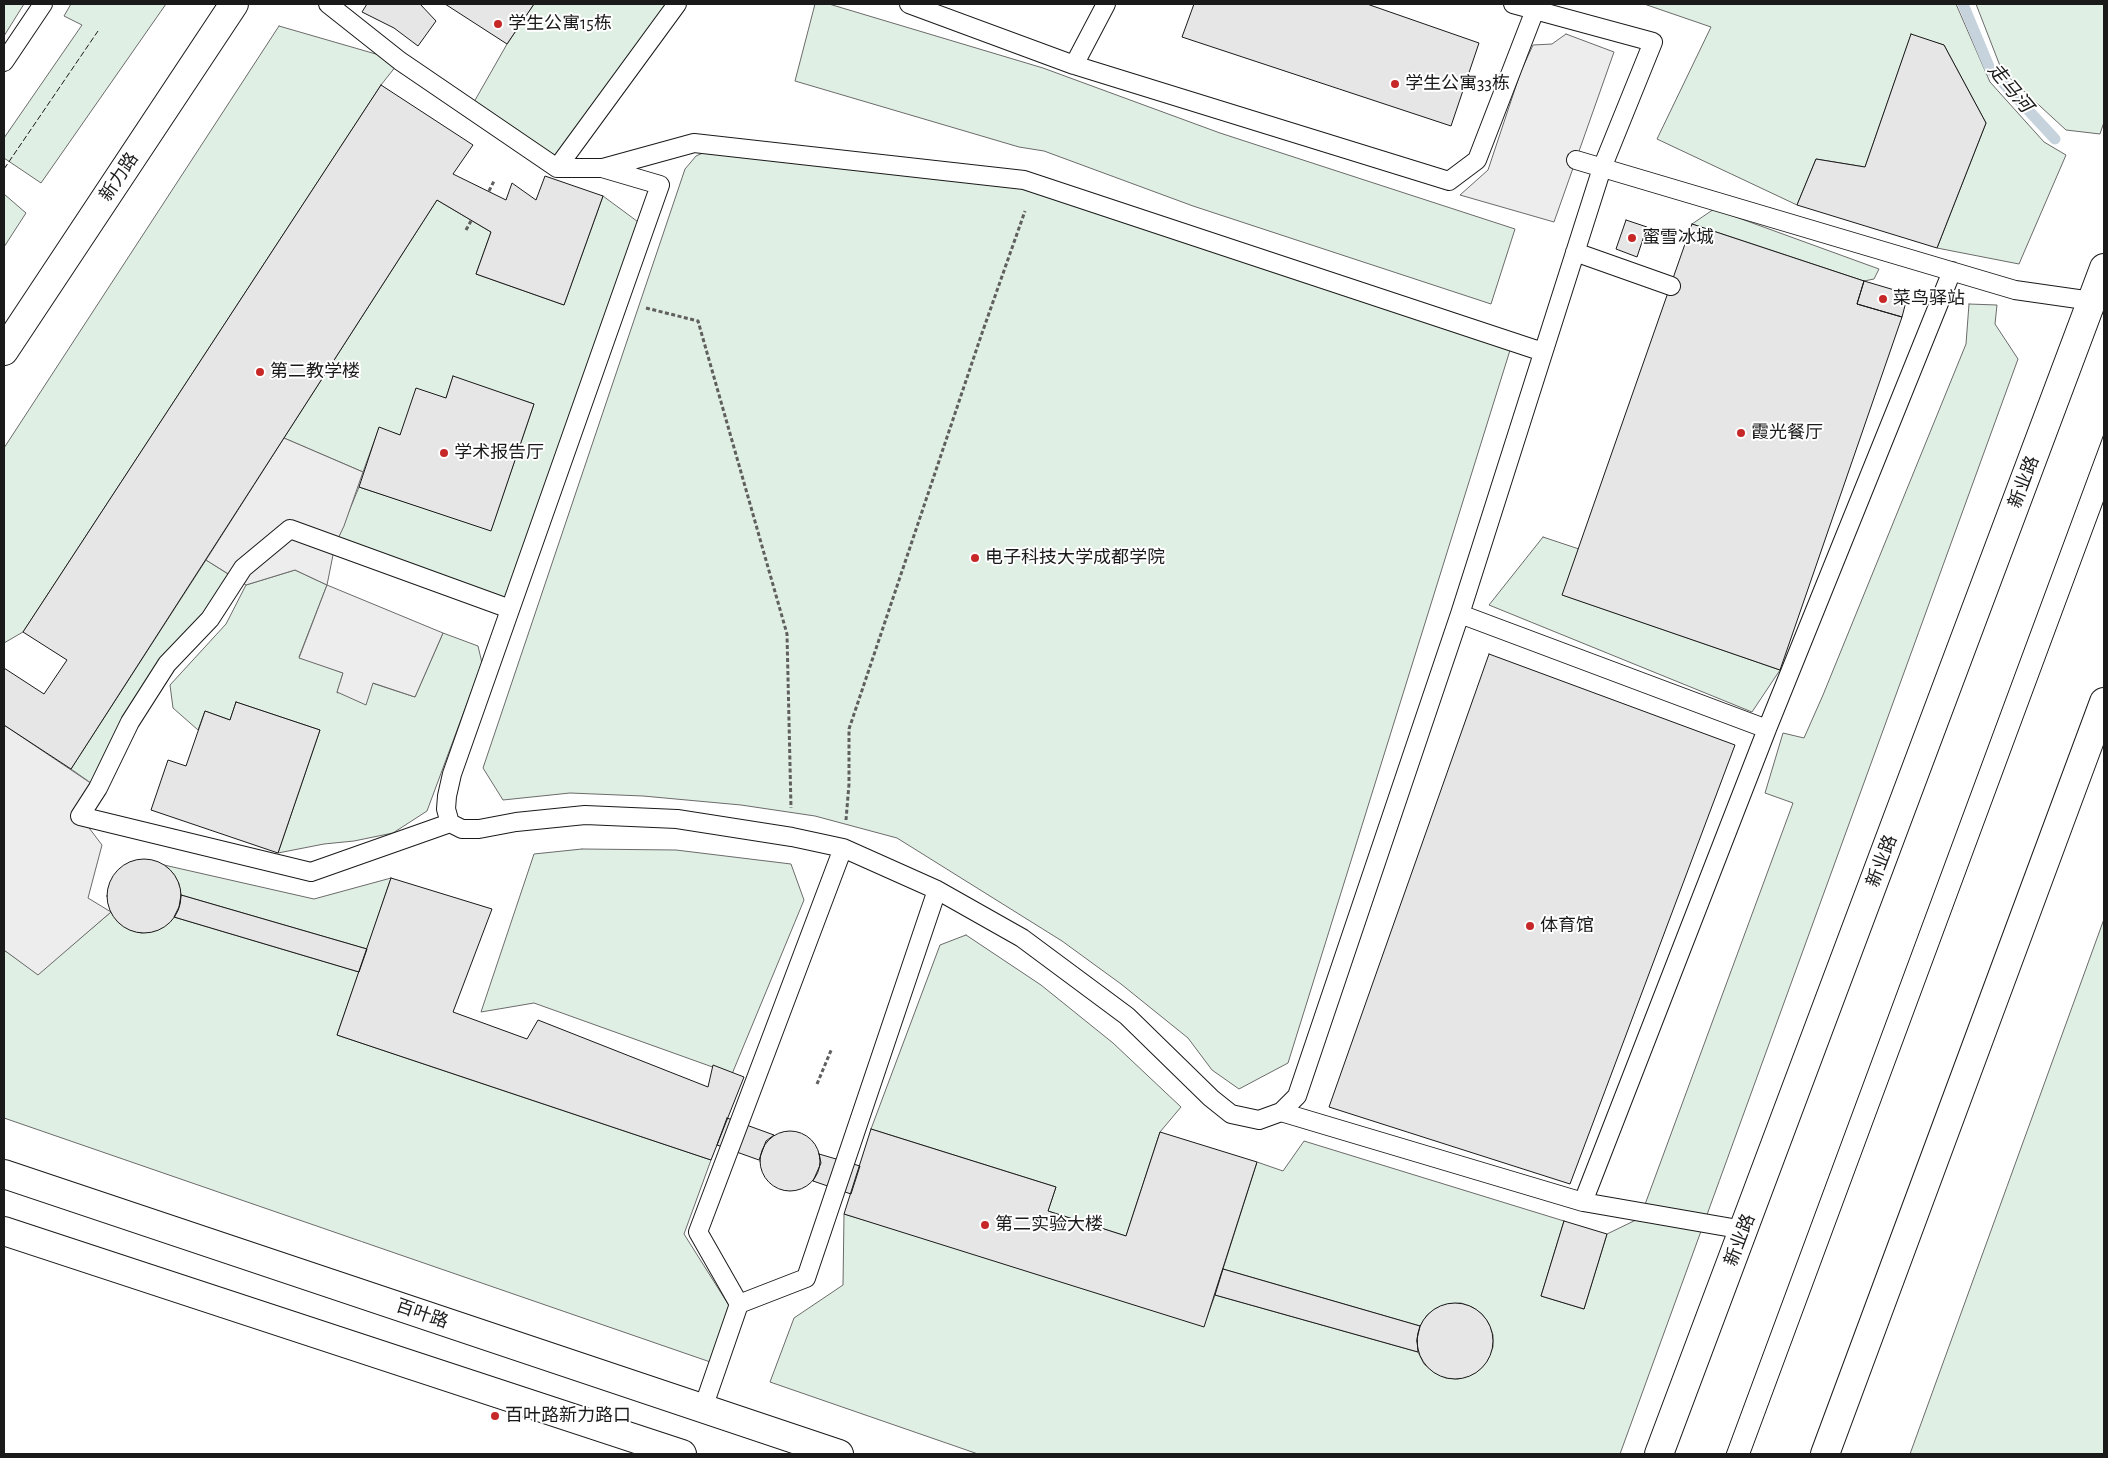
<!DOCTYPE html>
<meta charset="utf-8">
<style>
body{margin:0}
#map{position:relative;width:2108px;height:1458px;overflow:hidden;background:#fff;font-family:"Alegreya Sans",sans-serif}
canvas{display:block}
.frame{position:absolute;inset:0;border:5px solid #1a1a1a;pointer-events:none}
</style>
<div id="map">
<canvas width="2108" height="1458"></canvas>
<div class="frame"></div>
</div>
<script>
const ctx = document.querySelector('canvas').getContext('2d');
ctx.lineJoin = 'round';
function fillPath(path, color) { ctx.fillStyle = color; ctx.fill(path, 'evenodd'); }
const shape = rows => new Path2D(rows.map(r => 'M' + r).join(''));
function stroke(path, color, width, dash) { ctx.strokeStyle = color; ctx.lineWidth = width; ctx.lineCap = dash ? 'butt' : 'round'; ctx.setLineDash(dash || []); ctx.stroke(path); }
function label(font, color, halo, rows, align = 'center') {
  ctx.font = font + ' "Alegreya Sans","Noto Sans SC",sans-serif'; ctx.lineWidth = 4; ctx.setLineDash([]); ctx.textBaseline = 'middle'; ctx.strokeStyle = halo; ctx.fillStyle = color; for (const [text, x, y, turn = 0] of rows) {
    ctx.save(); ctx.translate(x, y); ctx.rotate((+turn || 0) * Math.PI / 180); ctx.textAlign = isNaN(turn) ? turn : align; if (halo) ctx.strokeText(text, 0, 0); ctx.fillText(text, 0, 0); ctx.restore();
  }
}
const green = shape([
 [4,4,24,4,4,36,4,4],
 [71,4,166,4,41,183,4,158,4,138,82,25,64,16,71,4],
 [534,4,670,4,557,168,470,109,507,44,534,4],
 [815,4,829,4,1043,68,1220,133,1515,229,1491,304,1193,206,1044,151,1019,147,795,81,815,4],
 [1644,4,1956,4,1990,82,2044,142,2066,155,2019,264,1937,248,1986,123,1944,45,1911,35,1865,167,1816,159,1797,205,1657,139,1711,27,1644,4],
 [1976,4,2104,4,2104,122,2100,134,2066,130,2002,71,1976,4],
 [279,26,400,61,381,85,23,632,4,643,4,448,279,26],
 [712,149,1024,180,1511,347,1288,1063,1239,1089,1212,1070,1188,1038,1121,984,1062,941,897,838,815,816,741,805,643,796,570,793,503,800,483,768,685,169,696,156,712,149],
 [4,194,26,213,4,247,4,194],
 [603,196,645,227,510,609,335,545,359,487,491,530,534,404,453,377,446,398,400,435,379,428,363,472,284,438,437,200,491,232,476,274,564,305,603,196],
 [1714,209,1879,269,1874,279,1864,281,1692,224,1714,209],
 [1969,304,1997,305,1995,324,2018,359,1620,1454,978,1454,770,1382,794,1318,843,1285,844,1214,1206,1320,1215,1295,1418,1352,1424,1364,1434,1372,1446,1378,1458,1379,1471,1375,1481,1368,1488,1359,1493,1347,1493,1335,1489,1324,1482,1314,1472,1307,1461,1303,1448,1304,1437,1308,1427,1315,1420,1326,1223,1269,1257,1162,1283,1171,1304,1141,1564,1221,1541,1296,1584,1309,1607,1234,1640,1218,1793,803,1765,793,1783,733,1804,738,1823,695,1966,344,1969,304],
 [1543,537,1579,549,1563,595,1780,670,1752,712,1489,605,1543,537],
 [206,560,236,579,167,664,98,788,71,769,206,560],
 [295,570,327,585,299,657,343,673,337,693,372,683,415,697,443,633,478,646,482,663,427,811,393,833,354,841,324,844,278,853,320,730,236,702,230,720,205,711,198,730,173,708,170,685,226,624,246,585,295,570],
 [582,849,676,850,791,864,804,900,732,1074,534,1003,481,1012,534,854,582,849],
 [164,865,314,899,391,878,367,949,181,895,179,884,173,873,164,865],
 [111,912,119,923,129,929,141,933,154,931,165,926,174,917,359,972,337,1035,711,1160,684,1234,735,1315,719,1365,4,1118,4,950,38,974,111,912],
 [2104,919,2104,1454,1910,1454,2104,919],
 [966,935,1041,985,1113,1043,1181,1107,1160,1132,1126,1236,1048,1211,1056,1187,871,1129,940,945,966,935]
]);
fillPath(green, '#e0efe3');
stroke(green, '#6a6a6a', 1);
const parking = shape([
 [1566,34,1614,52,1554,222,1460,195,1488,170,1521,71,1533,45,1552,44,1566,34],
 [284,438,363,472,344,526,335,545,327,585,443,633,415,697,373,683,366,705,337,692,343,673,299,658,327,585,295,570,246,585,206,560,284,438],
 [4,725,98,788,80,816,102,845,88,898,111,912,38,975,4,950,4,725]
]);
fillPath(parking, '#ededed');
stroke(parking, '#6a6a6a', 1);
stroke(shape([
 [1963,4,1990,69,2055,139]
]), '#c6d2dc', 11);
const building = shape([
 [367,4,420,4,436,21,418,46,394,28,362,12,367,4],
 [445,4,534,4,507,44,445,4],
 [1194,4,1367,4,1479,43,1451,126,1182,37,1194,4],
 [1911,34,1944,45,1986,123,1937,248,1797,205,1816,159,1865,167,1911,34],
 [381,85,473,145,453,174,506,200,512,183,536,200,545,176,603,196,564,305,476,274,491,232,437,200,71,769,4,725,4,668,44,694,67,660,23,632,381,85],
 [1626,220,1647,227,1637,257,1616,249,1626,220],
 [1692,224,1864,281,1857,304,1902,317,1780,670,1562,595,1692,224],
 [1864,281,1908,294,1902,317,1857,304,1864,281],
 [453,376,534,404,491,531,359,487,379,427,400,435,416,388,446,398,453,376],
 [1489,654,1735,745,1570,1184,1329,1107,1489,654],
 [236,702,320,730,278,853,151,810,168,760,186,766,205,711,230,720,236,702],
 '107 896a37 37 0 1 1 74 0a37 37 0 1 1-74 0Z',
 [391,878,492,909,453,1012,527,1039,538,1020,708,1087,713,1065,744,1077,711,1160,337,1035,391,878],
 [181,895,367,949,359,972,174,917,179,907,181,895],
 [727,1118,774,1135,766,1141,759,1160,717,1145,727,1118],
 [871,1129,1056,1187,1048,1211,1126,1236,1160,1132,1257,1162,1204,1327,844,1214,871,1129],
 '760 1161a30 30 0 1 1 60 0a30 30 0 1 1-60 0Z',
 [819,1154,860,1166,851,1194,813,1181,821,1163,819,1154],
 [1564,1221,1607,1234,1584,1309,1541,1296,1564,1221],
 [1223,1269,1420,1326,1417,1339,1418,1352,1215,1295,1223,1269],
 '1417 1341a38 38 0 1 1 76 0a38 38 0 1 1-76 0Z'
]);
fillPath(building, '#e6e6e6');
stroke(building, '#1a1a1a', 1);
const service = shape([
 [328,4,400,61,557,168,602,168,660,185,452,774,447,796,446,809,450,823,462,829,479,829,516,822,585,815,677,819,792,837,843,848,937,890,1022,938,1127,1016,1211,1098,1231,1114,1259,1120,1281,1112,1297,1096,1460,614,1602,168,1653,42,1513,4],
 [909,4,1074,65,1449,181,1477,160,1535,10],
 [4,62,43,4],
 [1074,65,1106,4],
 [1576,160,2015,290,2092,301],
 [557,168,677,4],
 [603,168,694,143,1024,180,1543,352],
 [1575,252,1671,286],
 [1767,729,1952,271],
 [450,823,311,872,80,816,98,788,130,722,167,664,210,619,243,568,290,529,510,609],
 [1281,1112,1583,1202,1767,729,1460,614],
 [1583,1202,1744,1230],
 [739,1304,806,1278,937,890],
 [703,1408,739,1304,698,1232,843,848]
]);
const minor = shape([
 [4,351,234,4]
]);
const tertiary = shape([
 [4,1174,839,1454],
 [4,1231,682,1454]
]);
const secondary = shape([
 [1659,1454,2104,268],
 [1825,1454,2104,702]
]);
stroke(service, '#1a1a1a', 20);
stroke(minor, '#1a1a1a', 30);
stroke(tertiary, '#1a1a1a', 30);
stroke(secondary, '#1a1a1a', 30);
stroke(shape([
 [489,191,494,181],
 [466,230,471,221],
 [646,308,698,321,787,634,791,808],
 [846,820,849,784,849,729,981,336,1025,211],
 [817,1084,832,1048]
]), '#5f5f5f', 3, [4, 2.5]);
stroke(service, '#fff', 18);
stroke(minor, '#fff', 28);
stroke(tertiary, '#fff', 28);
stroke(secondary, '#fff', 28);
stroke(shape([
 [1726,1454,2104,434],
 [1750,1454,2104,500]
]), '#1a1a1a', 1);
stroke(shape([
 [4,169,98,31]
]), '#1a1a1a', 1, [6, 2.5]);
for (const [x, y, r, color] of [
 [498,24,5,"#c62828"],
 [1395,84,5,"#c62828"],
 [1632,238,5,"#c62828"],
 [1883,299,5,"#c62828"],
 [260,372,5,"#c62828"],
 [1741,433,5,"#c62828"],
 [444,453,5,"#c62828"],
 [975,558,5,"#c62828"],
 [1530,926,5,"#c62828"],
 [985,1225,5,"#c62828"],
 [495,1416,5,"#c62828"]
]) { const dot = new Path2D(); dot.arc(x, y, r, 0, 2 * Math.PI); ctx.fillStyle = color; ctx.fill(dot); stroke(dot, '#fff', 2); }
label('18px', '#1a1a1a', '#fff', [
 ["学生公寓15栋",508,24],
 ["学生公寓33栋",1405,84],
 ["蜜雪冰城",1642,238],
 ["菜鸟驿站",1893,299],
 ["第二教学楼",270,372],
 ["霞光餐厅",1751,433],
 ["学术报告厅",454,453],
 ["电子科技大学成都学院",985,558],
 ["体育馆",1540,926],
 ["第二实验大楼",995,1225],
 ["百叶路新力路口",505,1416]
], 'left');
label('18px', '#1a1a1a', '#fff', [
 ["新力路",119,177,-56],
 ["新业路",2024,482,-69],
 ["新业路",1882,861,-69],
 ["新业路",1740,1240,-69],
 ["百叶路",422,1314,19]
]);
label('italic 19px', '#1a1a1a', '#fff', [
 ["走马河",2010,88,50]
]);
</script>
